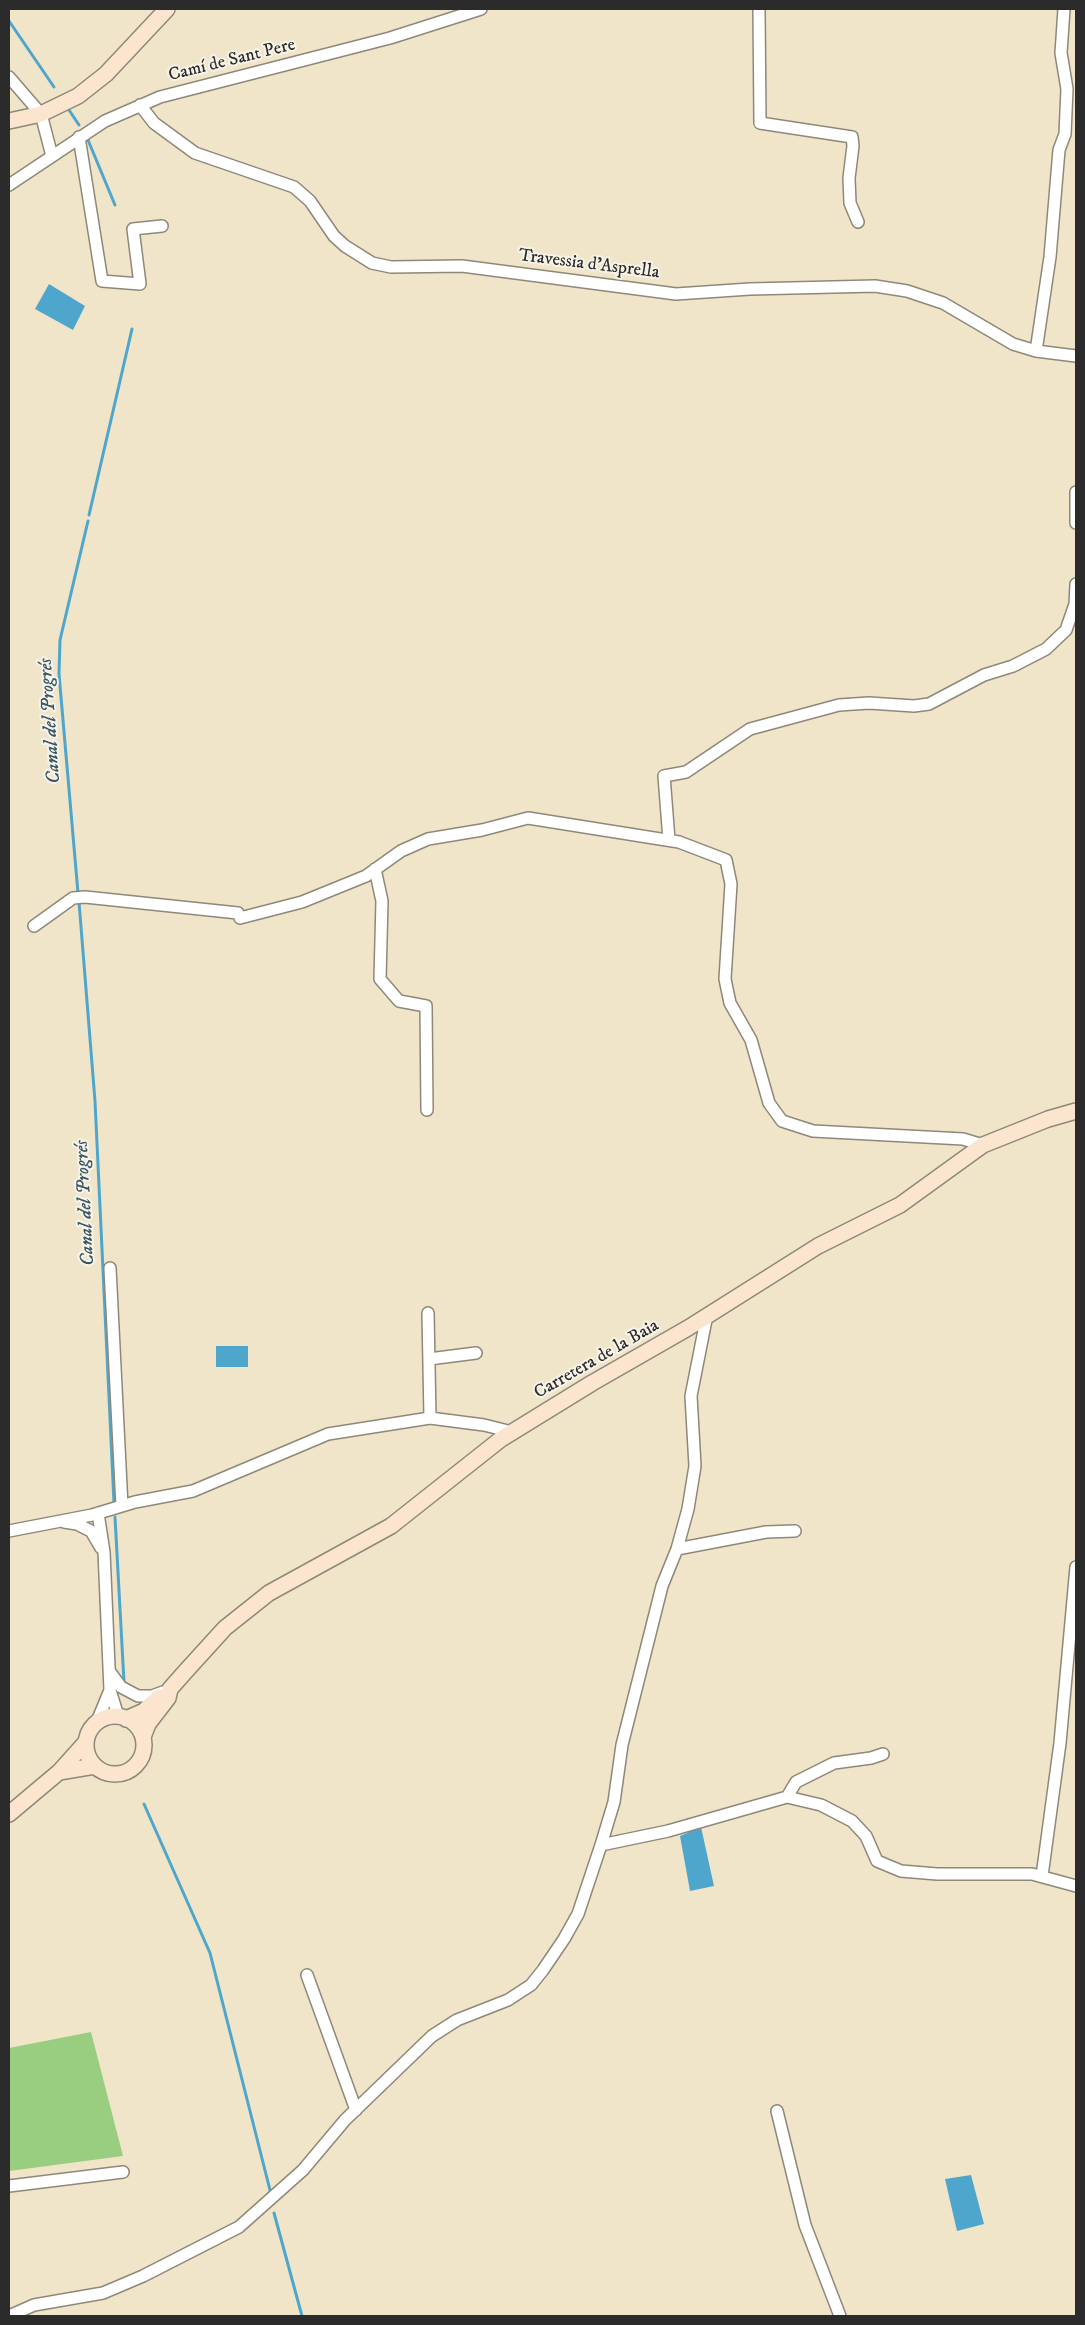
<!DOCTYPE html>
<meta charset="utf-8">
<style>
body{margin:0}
#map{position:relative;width:1085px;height:2325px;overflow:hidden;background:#f0e5c9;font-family:"IM FELL DW Pica",serif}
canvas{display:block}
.frame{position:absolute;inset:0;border:10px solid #2b2b2b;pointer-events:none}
</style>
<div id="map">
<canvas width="1085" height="2325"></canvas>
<div class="frame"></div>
</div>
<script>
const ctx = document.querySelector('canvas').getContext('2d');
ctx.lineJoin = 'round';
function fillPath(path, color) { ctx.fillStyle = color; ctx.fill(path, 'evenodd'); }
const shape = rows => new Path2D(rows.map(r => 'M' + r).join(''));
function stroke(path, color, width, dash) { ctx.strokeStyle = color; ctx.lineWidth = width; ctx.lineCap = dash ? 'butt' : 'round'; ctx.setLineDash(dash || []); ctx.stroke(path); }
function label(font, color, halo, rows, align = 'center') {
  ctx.font = font + ' "IM FELL DW Pica",serif'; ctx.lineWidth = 4; ctx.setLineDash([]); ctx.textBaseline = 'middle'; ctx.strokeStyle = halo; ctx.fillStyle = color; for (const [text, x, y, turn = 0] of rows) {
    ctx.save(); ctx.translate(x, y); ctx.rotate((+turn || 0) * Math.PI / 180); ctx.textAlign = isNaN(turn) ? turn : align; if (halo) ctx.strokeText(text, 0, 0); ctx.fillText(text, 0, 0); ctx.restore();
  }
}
fillPath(shape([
 [91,2032,123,2156,9,2171,9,2048]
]), '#99ce80');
fillPath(shape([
 [49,284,85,306,73,330,35,309],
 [216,1346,248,1346,248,1367,216,1367],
 [701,1827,714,1886,690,1891,680,1836],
 [971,2175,984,2224,957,2231,945,2179]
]), '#4fa6cc');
stroke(shape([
 [9,21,54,87],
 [67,107,79,125],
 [88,140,115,205],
 [89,515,132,329],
 [78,893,59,674,60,640,88,521],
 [79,902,95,1101,114,1503],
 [115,1517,124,1682],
 [144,1804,210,1953,271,2194],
 [274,2213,302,2316]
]), '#4fa6cc', 3);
const minor = shape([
 [759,9,760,123,852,137,853,146,849,178,850,203,858,222],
 [9,77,41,114,52,156],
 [140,105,154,123,195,153,294,187,310,201,334,236,345,246,372,263,391,267,462,266,676,294,750,289,875,286,907,291,943,303,1013,344,1036,351,1076,356],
 [79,137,102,281,140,284,133,229,162,226],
 [9,185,105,121,160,97,390,38,481,9],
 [1036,351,1050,257,1059,150,1065,134,1067,89,1061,53,1064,9],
 [1076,492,1076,523],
 [669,840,664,776,686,772,750,729,839,705,869,703,914,706,929,704,984,675,1013,666,1046,649,1066,630,1075,604,1076,584],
 [375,869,382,901,380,979,399,1001,426,1006,427,1110],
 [240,918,302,902,366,876,401,851,428,839,482,830,528,818,679,842,726,860,731,884,725,979,730,1003,751,1040,769,1103,782,1121,813,1131,963,1139,983,1145],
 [34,926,73,898,85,897,238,913],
 [110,1268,122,1506],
 [428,1313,430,1418],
 [429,1359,476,1353],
 [98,1513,104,1552,110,1690,118,1716],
 [64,1522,77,1524,91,1531,101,1548],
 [9,1531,92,1515,135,1502,193,1491,328,1434,430,1418,484,1425,512,1432],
 [677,1549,766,1532,795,1531],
 [110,1672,121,1687,138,1696,152,1696,163,1692],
 [96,1724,110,1690],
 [787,1797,796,1782,834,1763,871,1758,883,1754],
 [601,1845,668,1831,787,1797,821,1805,852,1821,866,1836,877,1861,901,1871,937,1874,1032,1874,1076,1886],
 [1042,1876,1060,1743,1076,1567],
 [307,1975,356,2110],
 [777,2111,805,2225,840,2316],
 [9,2186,123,2172],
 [9,2316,34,2305,103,2293,143,2276,239,2227,303,2170,345,2120,432,2036,457,2020,508,2000,531,1985,543,1970,564,1939,578,1914,601,1845,614,1802,622,1745,662,1586,677,1549,688,1509,695,1466,691,1396,707,1315]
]);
const secondary = shape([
 [9,121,41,114,78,96,106,74,167,9],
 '86 1745a29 29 0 1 1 58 0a29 29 0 1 1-58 0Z',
 [126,1719,144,1711,159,1697],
 [143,1737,148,1724,168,1698,170,1689,185,1672,225,1628,269,1593,391,1526,501,1439,592,1383,688,1328,818,1246,900,1205,983,1145,1048,1119,1076,1111],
 [59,1772,95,1766],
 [9,1814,59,1772,86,1742]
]);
stroke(minor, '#8e887a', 14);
stroke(secondary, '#8e887a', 18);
stroke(minor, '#fff', 11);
stroke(secondary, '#fce5cf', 15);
label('18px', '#2b2b2b', '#f7f3e8', [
 ["Camí de Sant Pere",232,61,-14],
 ["Travessia d'Asprella",589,265,7],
 ["Carretera de la Baia",597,1360,-30]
]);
label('italic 19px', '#385663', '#f7f3e8', [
 ["Canal del Progrés",51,721,-94],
 ["Canal del Progrés",86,1203,-93]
]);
</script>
